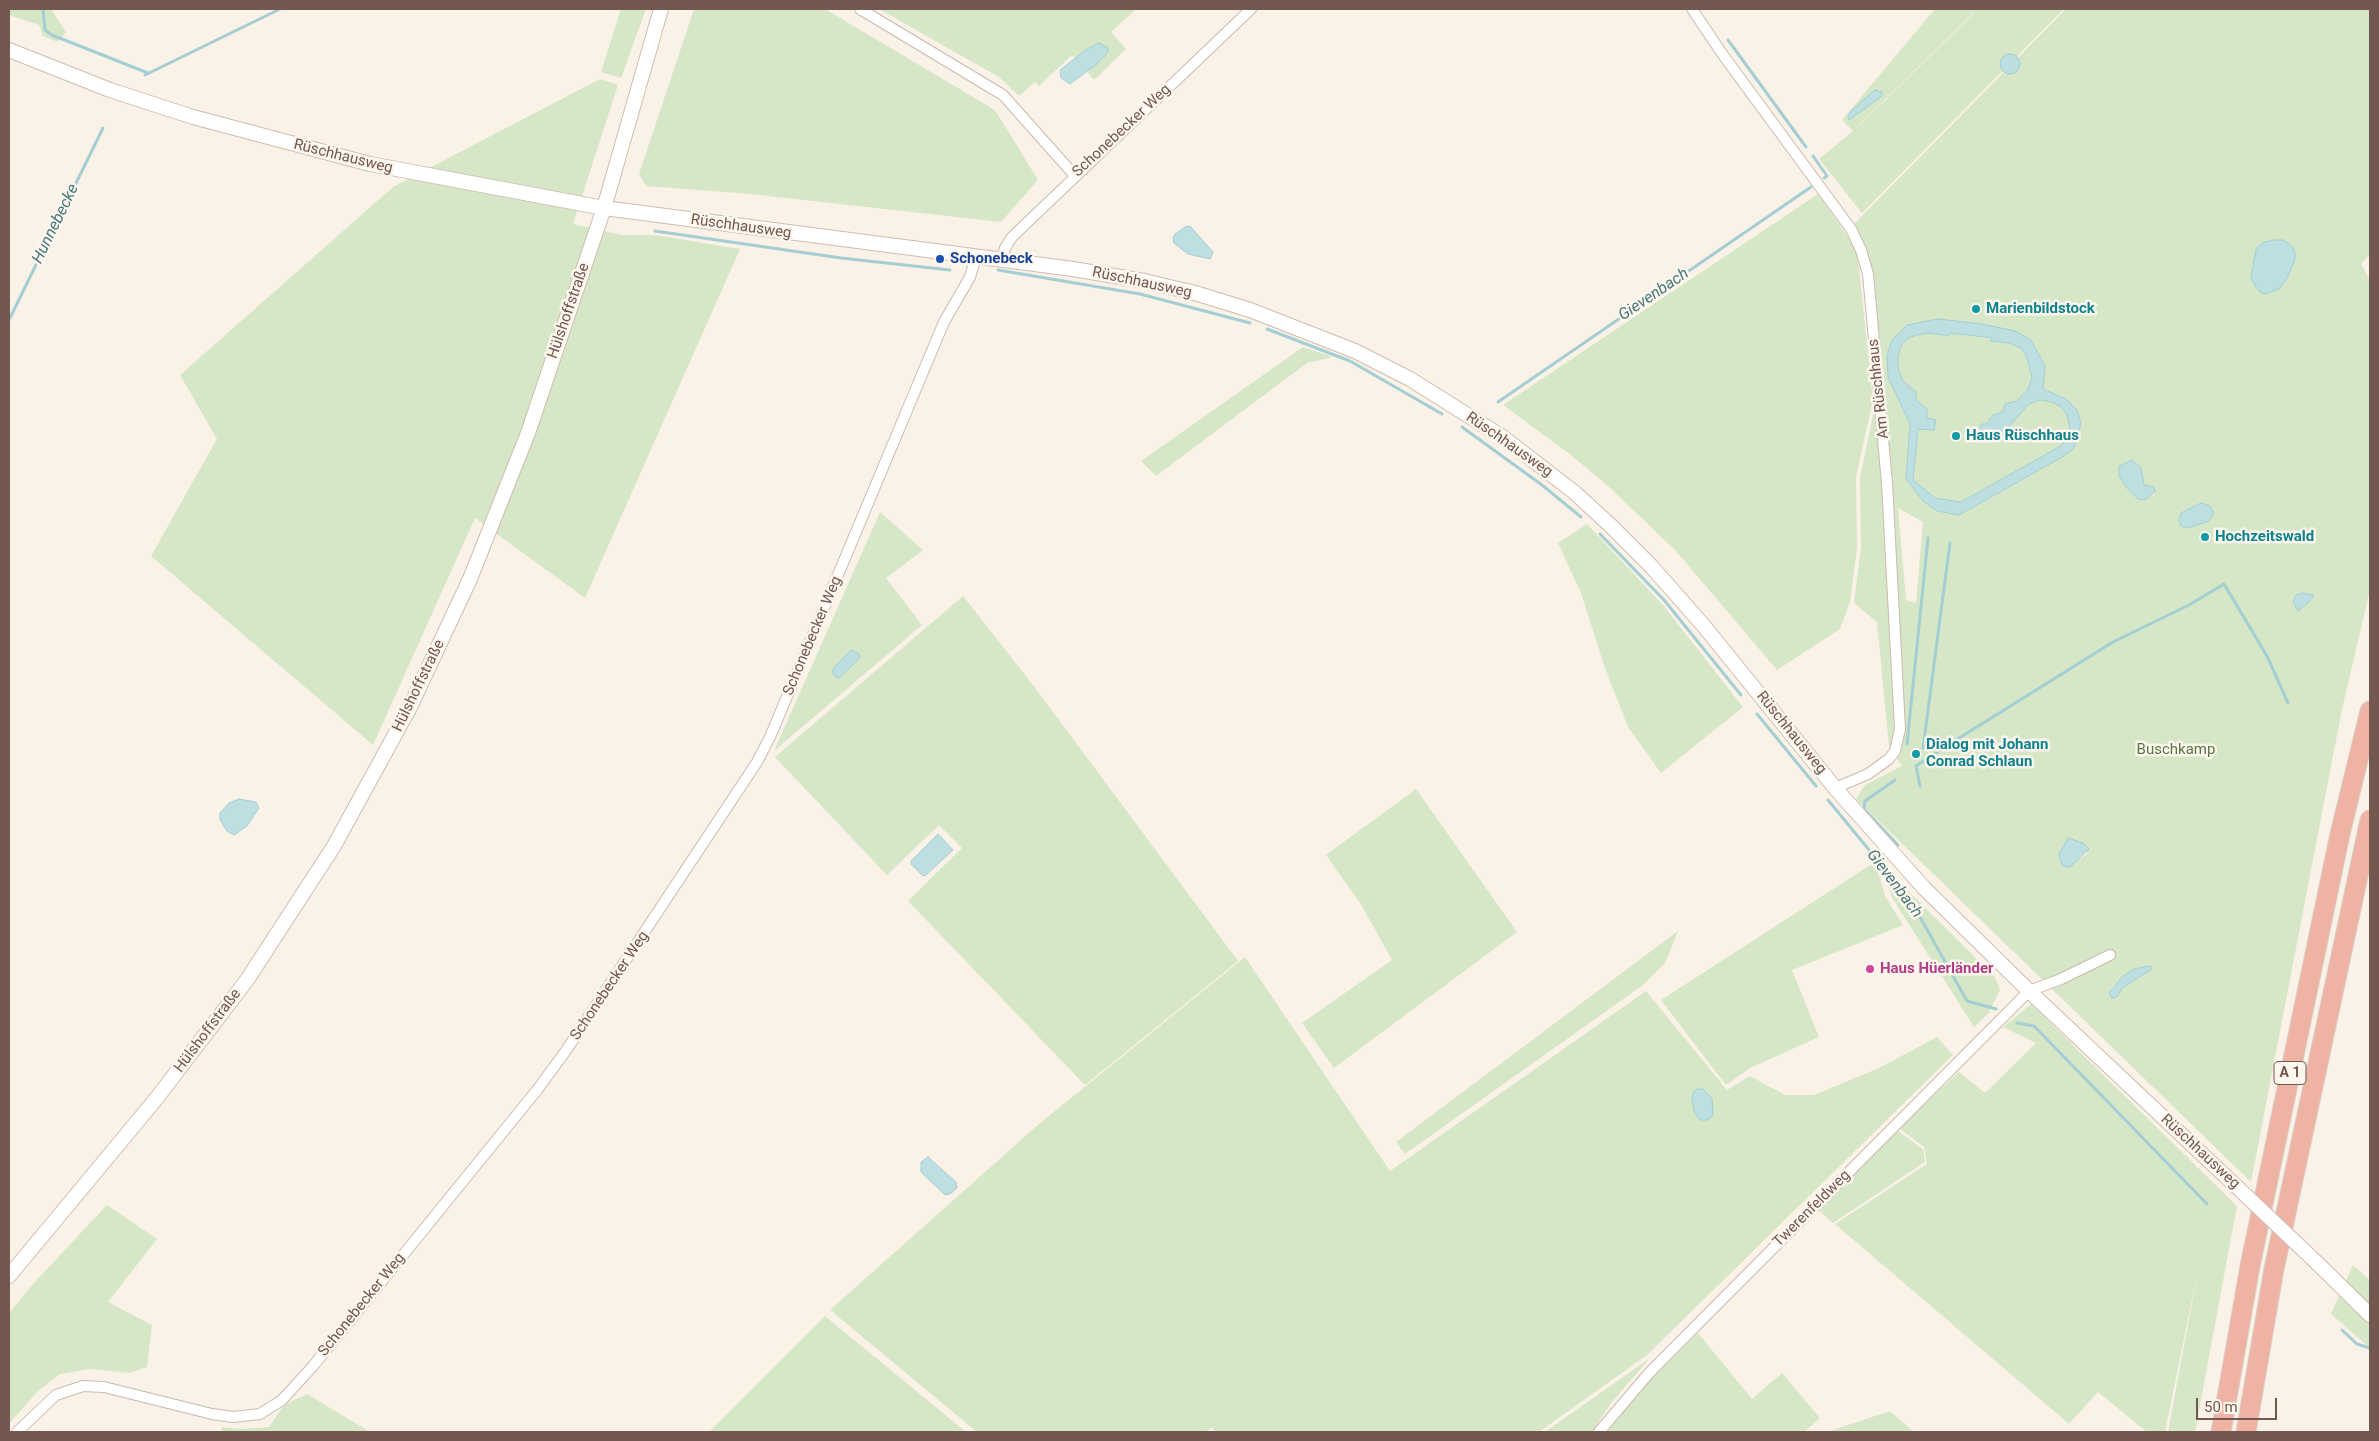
<!DOCTYPE html>
<meta charset="utf-8">
<style>
body{margin:0}
#map{position:relative;width:2379px;height:1441px;overflow:hidden;background:#faf2e7;font-family:Roboto,sans-serif}
canvas{display:block}
.frame{position:absolute;inset:0;border:10px solid #72584e;pointer-events:none}
.scale{position:absolute;left:2196px;top:1398px;width:81px;height:22px;box-sizing:border-box;border:2px solid #72584e;border-top:0;padding-left:6px;font-size:15px;line-height:18px;white-space:nowrap;color:#72584e;-webkit-text-stroke:4px #fdf6ed;paint-order:stroke}
</style>
<div id="map">
<canvas width="2379" height="1441"></canvas>
<div class="frame"></div>
<div class="scale">50 m</div>
</div>
<script>
const ctx = document.querySelector('canvas').getContext('2d');
ctx.lineJoin = 'round';
function fillPath(path, color) { ctx.fillStyle = color; ctx.fill(path, 'evenodd'); }
const shape = rows => new Path2D(rows.map(r => 'M' + r).join(''));
function stroke(path, color, width, dash) { ctx.strokeStyle = color; ctx.lineWidth = width; ctx.lineCap = dash ? 'butt' : 'round'; ctx.setLineDash(dash || []); ctx.stroke(path); }
function label(font, color, halo, rows, align = 'center') {
  ctx.font = font + ' Roboto,sans-serif'; ctx.lineWidth = 5; ctx.setLineDash([]); ctx.textBaseline = 'middle'; ctx.strokeStyle = halo; ctx.fillStyle = color; for (const [text, x, y, turn = 0] of rows) {
    ctx.save(); ctx.translate(x, y); ctx.rotate((+turn || 0) * Math.PI / 180); ctx.textAlign = isNaN(turn) ? turn : align; if (halo) ctx.strokeText(text, 0, 0); ctx.fillText(text, 0, 0); ctx.restore();
  }
}
fillPath(shape([
 [9,9,51,9,66,32,58,42,43,36,39,25,9,15],
 [621,9,646,9,621,78,601,72],
 [694,9,825,9,995,110,1038,180,1001,222,750,194,646,186,639,174],
 [879,9,1136,9,1111,32,1126,49,1094,80,1072,55,1039,86,1035,82,1019,96,999,77],
 [1935,9,2064,9,1862,213,1819,159,1853,131,1842,120],
 [1975,12,1860,125,1856,128,1974,12],
 [2066,9,2370,9,2370,254,2361,264,2370,280,2370,590,2342,709,2251,1182,1856,799,1865,785,1902,766,1889,747,1877,622,1854,603,1861,547,1860,478,1876,400,1875,320,1853,225],
 [1907,325,2031,340,2045,366,2043,389,2066,399,2077,410,2064,456,1959,515,1937,511,1923,501,1906,479,1910,424,1888,377],
 [2132,460,2144,485,2154,487,2155,493,2153,496,2119,466],
 [1898,508,1923,522,1916,603,1906,600],
 [2074,839,2088,853,2080,859],
 [2134,969,2152,969,2122,988,2112,987],
 [600,79,618,85,573,224,622,235,655,235,740,249,585,598,475,518,373,745,151,556,217,439,180,375,393,187],
 [1818,194,1857,250,1873,400,1856,477,1857,548,1850,602,1840,629,1777,670,1676,551,1609,487,1571,455,1503,405],
 [1929,333,1949,336,1950,333,1991,339,1991,341,2009,343,2021,348,2027,357,2032,378,2028,389,2017,401,2005,404,2003,412,1993,415,1987,424,1996,441,2030,403,2040,400,2052,402,2061,407,2067,415,2070,427,2068,439,2059,447,1961,502,1935,498,1913,481,1918,429,1927,418,1916,400,1916,392,1903,381,1898,368,1898,357,1901,346,1907,339,1916,335],
 [1303,347,1333,357,1307,363,1156,476,1141,461],
 [880,512,923,550,886,578,922,625,774,751],
 [1587,524,1663,605,1743,707,1661,773,1628,727,1605,668,1581,593,1558,543],
 [963,596,1033,685,1238,961,1085,1085,908,901,962,848,939,825,887,875,775,757],
 [1416,789,1517,932,1334,1068,1302,1023,1392,960,1362,906,1326,855],
 [1875,862,1885,896,1903,925,1792,970,1819,1037,1750,1068,1726,1085,1661,1000],
 [1885,868,1995,977,2000,990,1988,1014,1974,1027,1891,896],
 [1678,931,1665,963,1643,985,1405,1154,1396,1142],
 [1245,957,1390,1171,1646,991,1727,1090,1750,1076,1785,1095,1814,1095,1879,1068,1937,1037,1953,1055,1647,1355,1539,1432,1215,1432,1212,1427,1206,1432,977,1432,830,1310,1039,1124],
 [2031,1004,2237,1206,2195,1432,2168,1432,2199,1265,2165,1432,2147,1432,2098,1392,2069,1424,1835,1224,1927,1164,1924,1147,1899,1128,1959,1072,1985,1093,2036,1043,2003,1027],
 [1898,1131,1923,1149,1925,1162,1833,1223,1815,1207],
 [107,1205,157,1239,108,1302,152,1325,147,1367,130,1373,90,1369,60,1374,37,1392,9,1424,9,1313,33,1284],
 [2353,1265,2370,1280,2370,1348,2331,1314],
 [825,1316,966,1432,709,1432],
 [1698,1333,1752,1399,1782,1373,1820,1418,1804,1432,1607,1432,1624,1406],
 [1650,1358,1612,1402,1592,1432,1545,1432],
 [307,1394,370,1432,222,1432,221,1427,242,1429,269,1427,284,1405],
 [1890,1411,1914,1432,1827,1432]
]), '#d5e7c6');
const water = shape([
 [1099,43,1108,48,1108,52,1098,63,1070,84,1061,78,1060,70,1087,49,1099,43],
 '2000 64a10 10 0 1 1 20 0a10 10 0 1 1-20 0Z',
 [1875,90,1882,92,1882,96,1849,120,1848,116,1852,110,1875,90],
 [1190,226,1213,252,1210,259,1188,254,1174,243,1173,238,1175,234,1185,227,1190,226],
 [2274,240,2283,240,2291,245,2295,252,2295,260,2286,280,2279,289,2265,294,2260,292,2255,286,2251,277,2256,249,2264,242,2274,240],
 [1938,319,1982,324,2015,331,2031,340,2045,366,2043,389,2066,399,2077,410,2081,423,2074,448,2064,456,1959,515,1937,511,1923,501,1906,479,1910,424,1888,377,1887,356,1892,340,1907,325,1938,319],
 [1929,333,1949,336,1950,333,1991,338,1991,341,2009,343,2021,348,2027,357,2032,378,2028,389,2017,401,2005,404,2003,412,1993,415,1987,424,1981,424,1979,439,1996,441,2029,404,2040,400,2052,402,2061,407,2067,415,2070,427,2067,439,2059,447,1961,502,1935,498,1913,480,1918,429,1934,430,1936,420,1927,418,1927,409,1916,400,1916,392,1903,381,1898,368,1898,357,1901,346,1907,339,1916,335,1929,333],
 [2132,460,2141,468,2144,485,2154,487,2155,492,2146,499,2139,500,2126,487,2119,476,2119,466,2132,460],
 [2201,503,2210,506,2214,513,2209,521,2188,528,2181,526,2179,520,2181,513,2201,503],
 [2303,593,2314,595,2308,603,2298,611,2293,602,2296,595,2303,593],
 [851,650,859,654,860,658,839,678,837,678,833,674,833,669,851,650],
 [239,799,256,802,259,808,247,826,234,835,228,832,223,825,220,819,220,813,229,803,239,799],
 [938,834,953,850,925,876,922,875,911,864,911,861,938,834],
 [2068,838,2083,843,2089,849,2070,867,2066,867,2062,865,2059,854,2068,838],
 [2150,966,2152,969,2122,988,2117,997,2112,998,2109,993,2122,977,2134,969,2150,966],
 [1698,1089,1703,1089,1712,1099,1713,1115,1708,1120,1700,1120,1694,1111,1692,1097,1694,1091,1698,1089],
 [928,1157,956,1182,957,1188,950,1194,945,1195,921,1172,921,1162,928,1157]
]);
fillPath(water, '#bddfe2');
stroke(water, '#a4ced3', 1);
stroke(shape([
 [43,9,45,30,52,35,148,73],
 [1728,40,1806,147],
 [145,75,280,9],
 [1813,156,1827,176,1824,178],
 [655,231,841,258,950,270],
 [998,270,1140,294,1250,323],
 [9,320,103,128],
 [1267,329,1350,361,1442,414],
 [1498,402,1811,187],
 [1462,427,1542,485,1581,517],
 [1600,534,1664,600,1741,695],
 [1757,714,1816,786],
 [1907,744,1928,538],
 [1923,748,1950,543],
 [1895,780,1865,801,1864,809,1898,845],
 [1920,786,1916,766,1948,745,2113,642,2189,605,2224,584,2267,656,2288,703],
 [1828,800,1911,901,1967,1001,1996,1009],
 [2017,1023,2034,1026,2207,1204],
 [2342,1330,2357,1344,2370,1348]
]), '#a4ced3', 3);
const street = shape([
 [860,9,1003,95,1075,176],
 [1692,9,1723,55,1851,229,1861,250,1868,274,1887,483,1900,729,1895,751,1889,759,1868,774,1835,788],
 [1002,260,1005,248,1012,237,1251,9],
 [17,1432,56,1395,83,1386,104,1387,212,1414,233,1417,260,1414,282,1400,313,1366,537,1090,565,1052,757,762,770,737,944,322,970,277,976,257],
 [1599,1432,1649,1373,2029,991,2061,979,2110,955]
]);
const secondary = shape([
 [9,50,110,90,193,117,370,164,604,208,1073,269,1144,281,1195,293,1250,310,1355,351,1410,379,1504,438,1574,492,1611,526,1651,566,1703,625,1835,788,1924,888,2029,991,2238,1188],
 [2314,1260,2370,1315],
 [9,1276,156,1099,247,980,334,846,409,709,470,579,528,433,604,208,661,9]
]);
const highway = shape([
 [2221,1432,2250,1266,2340,834,2370,711],
 [2246,1432,2274,1269,2370,820]
]);
stroke(street, '#cbb9ae', 12);
stroke(secondary, '#d0bbaf', 16);
stroke(highway, '#d8d0cd', 21);
stroke(street, '#fff', 10);
stroke(secondary, '#fff', 14);
stroke(highway, '#efb3a3', 19);
const secondaryBridge = shape([
 [2238,1188,2314,1260]
]);
stroke(secondaryBridge, '#d0bbaf', 16, []);
stroke(secondaryBridge, '#fff', 14);
for (const [x, y, r, color] of [
 [940,259,5,"#1a4fb4"],
 [1976,309,5,"#0f9aa8"],
 [1956,436,5,"#0f9aa8"],
 [2205,537,5,"#0f9aa8"],
 [1916,754,5,"#0f9aa8"],
 [1870,969,5,"#d1479c"]
]) { const dot = new Path2D(); dot.arc(x, y, r, 0, 2 * Math.PI); ctx.fillStyle = color; ctx.fill(dot); stroke(dot, '#fdf6ed', 2); }
for (const [x, y, w] of [
 [2290,1073,32]
]) { const box = new Path2D(); box.roundRect(x - w / 2, y - 11.5, w, 23, 4); ctx.fillStyle = '#fdf6ed'; ctx.fill(box); stroke(box, '#72584e', 1); }
label('bold 14px', '#72584e', null, [
 ["A 1",2290,1073]
]);
label('15px', '#72584e', '#fdf6ed', [
 ["Schonebecker Weg",1122,131,-43],
 ["Rüschhausweg",343,157,14],
 ["Rüschhausweg",741,227,8],
 ["Rüschhausweg",1142,283,12],
 ["Hülshoffstraße",569,311,-71],
 ["Am Rüschhaus",1879,389,-96],
 ["Rüschhausweg",1509,445,35],
 ["Schonebecker Weg",813,636,-67],
 ["Hülshoffstraße",419,686,-64],
 ["Rüschhausweg",1791,733,51],
 ["Schonebecker Weg",610,986,-56],
 ["Hülshoffstraße",208,1031,-53],
 ["Rüschhausweg",2200,1152,43],
 ["Twerenfeldweg",1812,1209,-45],
 ["Schonebecker Weg",362,1305,-51]
]);
label('bold 15px', '#164399', '#fdf6ed', [
 ["Schonebeck",950,259]
], 'left');
label('bold 15px', '#0d838f', '#fdf6ed', [
 ["Marienbildstock",1986,309],
 ["Haus Rüschhaus",1966,436],
 ["Hochzeitswald",2215,537],
 ["Dialog mit Johann",1926,745],
 ["Conrad Schlaun",1926,762]
], 'left');
label('15px', '#577747', '#fdf6ed', [
 ["Buschkamp",2176,750]
]);
label('bold 15px', '#b23c85', '#fdf6ed', [
 ["Haus Hüerländer",1880,969]
], 'left');
label('italic 16px', '#46777c', '#fdf6ed', [
 ["Hunnebecke",56,224,-64],
 ["Gievenbach",1654,295,-34],
 ["Gievenbach",1894,884,53]
]);
</script>
